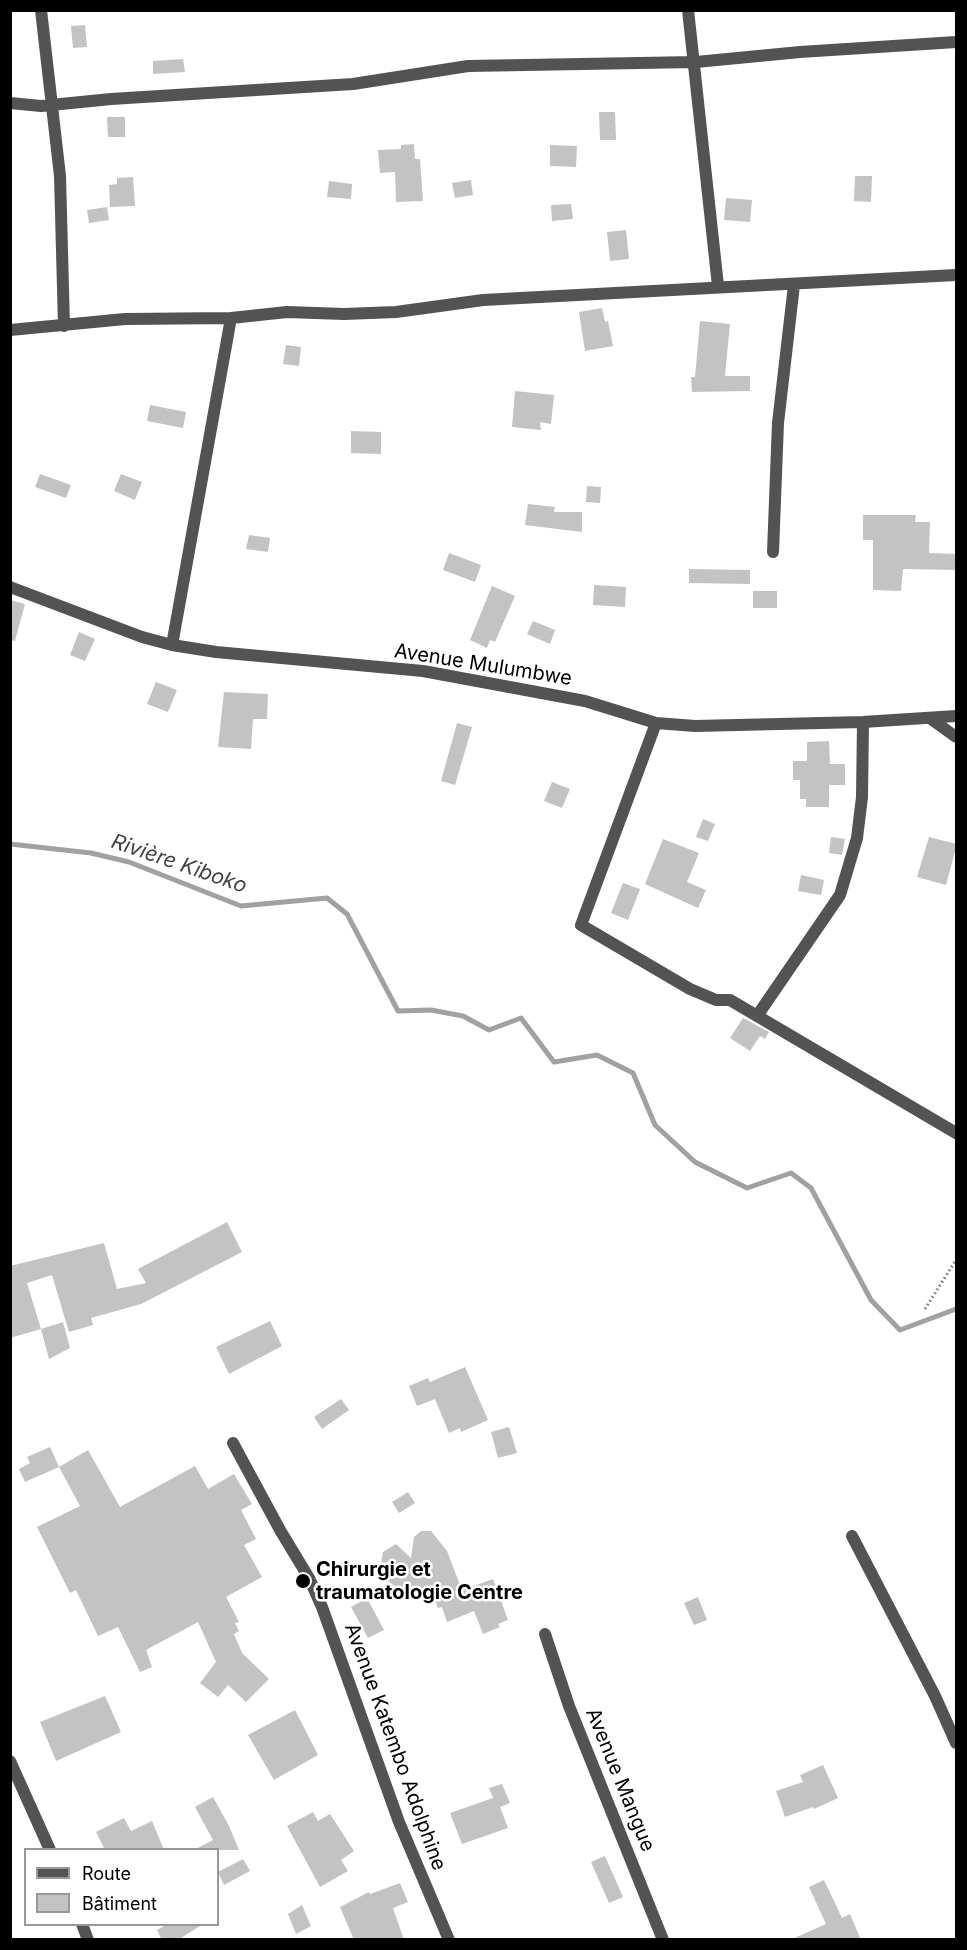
<!DOCTYPE html>
<meta charset="utf-8">
<style>
body{margin:0}
#map{position:relative;width:967px;height:1950px;overflow:hidden;background:#fff;font-family:Inter,sans-serif}
canvas{display:block}
.frame{position:absolute;inset:0;border:12px solid #000;pointer-events:none}
.legend{position:absolute;left:24px;top:1848px;width:195px;height:78px;box-sizing:border-box;background:#fff;border:2px solid #999;margin:0;padding:8px 10px;list-style:none;font-size:18px;color:#000}
.legend li{display:flex;align-items:center;gap:12px;height:30px}
.legend b{width:30px;border:2px solid #999}
</style>
<div id="map">
<canvas width="967" height="1950"></canvas>
<div class="frame"></div>
<ul class="legend">
<li><b style="height:8px;background:#535353"></b>Route</li>
<li><b style="height:16px;background:#c3c3c3"></b>Bâtiment</li>
</ul>
</div>
<script>
const ctx = document.querySelector('canvas').getContext('2d');
ctx.lineJoin = 'round';
const shape = rows => new Path2D(rows.map(r => 'M' + r).join(''));
function stroke(path, color, width, dash) { ctx.strokeStyle = color; ctx.lineWidth = width; ctx.lineCap = dash ? 'butt' : 'round'; ctx.setLineDash(dash || []); ctx.stroke(path); }
function fillPath(path, color) { ctx.fillStyle = color; ctx.fill(path, 'evenodd'); }
function label(font, color, halo, rows, align = 'center') {
  ctx.font = font + ' Inter,sans-serif'; ctx.lineWidth = 5; ctx.setLineDash([]); ctx.textBaseline = 'middle'; ctx.strokeStyle = halo; ctx.fillStyle = color; for (const [text, x, y, turn = 0] of rows) {
    ctx.save(); ctx.translate(x, y); ctx.rotate((+turn || 0) * Math.PI / 180); ctx.textAlign = isNaN(turn) ? turn : align; if (halo) ctx.strokeText(text, 0, 0); ctx.fillText(text, 0, 0); ctx.restore();
  }
}
stroke(shape([
 [10,844,91,853,129,862,241,906,327,898,347,914,398,1011,431,1010,463,1016,489,1030,521,1018,554,1062,597,1055,633,1073,655,1125,695,1162,747,1188,791,1173,811,1188,871,1300,900,1330,956,1309]
]), '#a1a1a1', 5);
fillPath(shape([
 [85,25,87,47,73,48,71,26],
 [183,59,185,72,153,74,153,61],
 [599,112,615,112,616,140,600,140],
 [107,117,125,117,125,137,108,137],
 [414,144,415,159,420,159,423,201,396,202,395,172,380,173,378,150,401,149,401,145],
 [550,145,577,146,576,167,550,166],
 [855,176,872,176,871,202,854,201],
 [133,177,135,206,110,207,109,185,117,184,117,178],
 [471,180,473,195,455,198,452,183],
 [329,181,352,184,351,199,327,197],
 [726,198,752,200,750,222,724,220],
 [571,204,573,219,552,221,551,205],
 [107,207,109,220,89,223,87,210],
 [626,230,629,259,610,261,607,232],
 [602,308,605,322,608,321,613,346,585,351,579,312],
 [700,321,730,324,725,376,750,376,750,391,692,392,691,377,695,377],
 [286,345,301,347,299,366,283,364],
 [515,391,554,395,551,424,540,422,541,430,512,427],
 [150,405,186,412,183,428,147,421],
 [351,431,381,432,381,454,351,453],
 [40,474,71,485,66,498,35,487],
 [121,474,142,482,135,500,114,491],
 [587,486,601,487,600,503,586,502],
 [528,504,555,507,554,512,582,512,582,532,525,525],
 [863,515,916,515,915,522,930,522,929,553,957,554,957,570,903,569,901,591,873,590,873,540,863,540],
 [249,535,270,538,268,552,246,549],
 [449,553,481,565,475,582,443,570],
 [689,569,750,570,750,584,689,583],
 [594,585,626,587,625,607,593,605],
 [492,586,515,596,495,642,490,640,487,648,470,640],
 [753,591,777,591,777,608,753,608],
 [10,600,25,604,15,641,10,640],
 [533,621,555,630,550,644,527,634],
 [79,632,95,639,85,661,70,655],
 [156,682,177,690,168,712,147,704],
 [224,692,268,694,267,719,253,719,251,749,218,747],
 [457,723,472,727,455,785,441,781],
 [829,741,830,764,845,764,845,785,829,785,829,807,806,807,806,799,800,799,800,780,793,780,793,761,807,761,807,742],
 [552,782,570,789,562,808,544,801],
 [703,819,715,824,708,841,696,837],
 [831,837,845,839,842,855,829,853],
 [929,837,957,844,946,885,917,877],
 [663,839,699,853,687,882,706,890,698,908,645,884],
 [801,875,824,880,821,895,798,891],
 [623,883,640,889,628,920,611,913],
 [743,1018,769,1032,765,1039,760,1036,750,1051,730,1038],
 [227,1222,242,1252,141,1304,91,1318,93,1325,69,1332,52,1275,27,1283,41,1329,10,1338,10,1266,104,1243,117,1289,146,1283,138,1269],
 [270,1321,282,1346,229,1374,216,1347],
 [63,1322,70,1348,49,1359,41,1329],
 [465,1367,488,1420,461,1432,460,1428,449,1433,435,1399,417,1406,409,1386,428,1378,430,1382],
 [341,1399,349,1410,322,1429,314,1417],
 [509,1427,517,1453,498,1458,491,1432],
 [50,1447,59,1467,25,1482,19,1469,30,1463,27,1457],
 [88,1450,120,1507,195,1466,208,1489,234,1474,252,1504,241,1510,256,1539,244,1545,262,1577,226,1597,239,1622,235,1623,239,1631,234,1634,242,1653,269,1679,246,1702,228,1685,218,1697,200,1683,216,1662,198,1622,146,1650,152,1667,140,1672,118,1627,98,1636,76,1590,70,1593,37,1527,80,1506,59,1467],
 [408,1492,415,1503,399,1513,392,1502],
 [421,1531,431,1531,447,1551,462,1590,493,1579,508,1620,498,1624,500,1627,483,1634,474,1611,447,1622,442,1607,438,1608,430,1586,421,1592,418,1587,404,1593,384,1578,388,1574,380,1569,383,1552,396,1544,411,1558,414,1537],
 [698,1597,707,1620,694,1625,684,1603],
 [367,1598,384,1630,368,1638,351,1607],
 [105,1696,121,1732,56,1761,40,1722],
 [295,1710,318,1755,274,1780,248,1735],
 [823,1765,838,1798,814,1809,813,1807,785,1817,776,1791,803,1782,800,1775],
 [502,1784,510,1803,500,1807,508,1828,462,1844,450,1813,493,1798,489,1788],
 [213,1797,229,1826,239,1850,194,1850,213,1840,195,1807],
 [313,1812,318,1821,330,1814,354,1851,341,1860,348,1871,320,1887,287,1826],
 [124,1818,131,1831,152,1821,164,1850,105,1850,96,1832],
 [605,1856,623,1897,609,1903,591,1862],
 [243,1859,250,1871,224,1885,218,1872],
 [824,1880,842,1918,850,1914,861,1940,790,1940,826,1924,809,1887],
 [400,1883,408,1902,393,1908,404,1940,354,1940,340,1907,369,1892,370,1894],
 [302,1905,311,1926,296,1934,288,1914],
 [168,1924,203,1924,178,1940,162,1940,157,1930]
]), '#c3c3c3');
stroke(shape([
 [925,1309,956,1260]
]), '#757575', 3, [1.5, 3]);
stroke(shape([
 [41,10,60,176,64,326],
 [688,10,718,286],
 [10,103,41,106,111,99,353,84,468,66,696,62,800,52,956,42],
 [10,330,125,319,231,318,287,312,344,314,396,312,483,300,956,275],
 [773,552,778,423,794,285],
 [10,587,142,637,172,645,216,652,423,671,585,701,656,723,695,726,863,722,956,716],
 [172,645,231,318],
 [931,719,956,737],
 [656,723,581,925,690,989,716,1000,730,1000,956,1133],
 [757,1016,840,895,857,838,862,797,863,722],
 [233,1443,280,1530,309,1578,322,1607,399,1822,449,1940],
 [852,1536,935,1696,956,1743],
 [545,1634,569,1706,663,1940],
 [10,1761,50,1850],
 [82,1924,88,1940]
]), '#535353', 12);
for (const [x, y, r, color] of [
 [303,1581,8,"#000"]
]) { const dot = new Path2D(); dot.arc(x, y, r, 0, 2 * Math.PI); ctx.fillStyle = color; ctx.fill(dot); stroke(dot, '#fff', 2); }
label('20px', '#000', '#fff', [
 ["Avenue Mulumbwe",483,665,9],
 ["Avenue Katembo Adolphine",395,1747,70],
 ["Avenue Mangue",620,1780,68]
]);
label('bold 20px', '#000', '#fff', [
 ["Chirurgie et",316,1570],
 ["traumatologie Centre",316,1593]
], 'left');
label('italic 21px', '#424242', '#fff', [
 ["Rivière Kiboko",179,864,19]
]);
</script>
